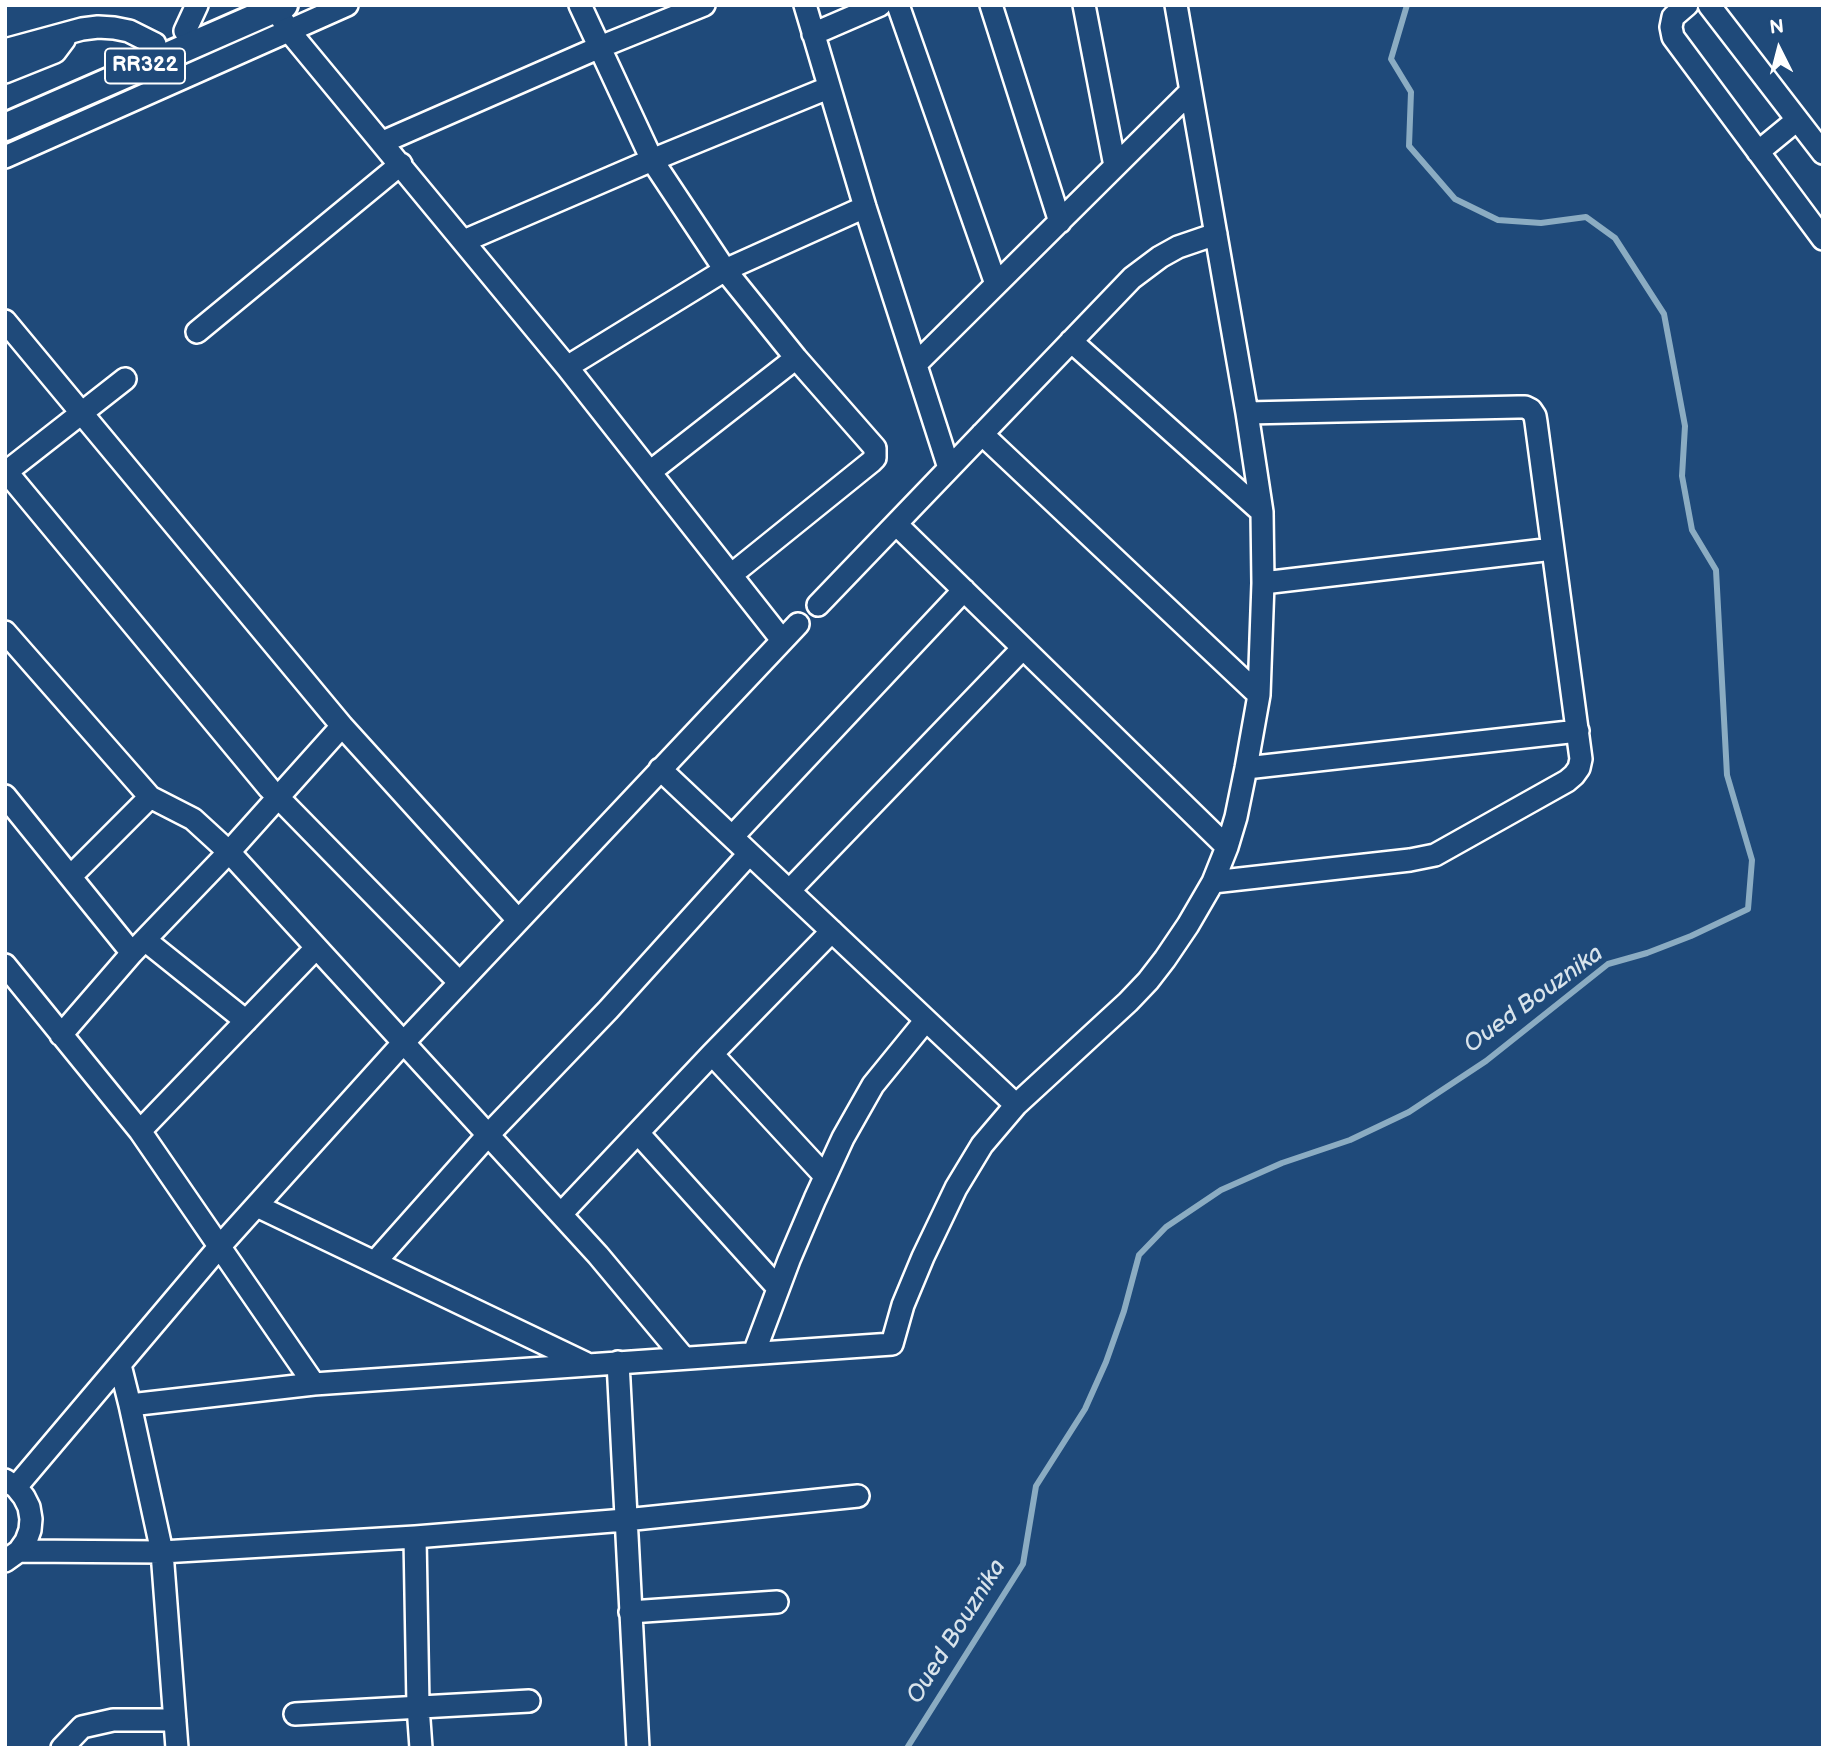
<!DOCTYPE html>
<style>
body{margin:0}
#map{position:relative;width:1828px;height:1753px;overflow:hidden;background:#1f4a7a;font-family:"Balsamiq Sans",sans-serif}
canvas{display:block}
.frame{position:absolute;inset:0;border:7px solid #fff;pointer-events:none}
.north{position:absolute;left:1744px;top:14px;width:70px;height:70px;-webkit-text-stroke:5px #1f4a7a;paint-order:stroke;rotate:354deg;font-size:19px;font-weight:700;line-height:28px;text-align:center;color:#fff}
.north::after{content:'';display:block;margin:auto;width:24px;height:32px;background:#fff;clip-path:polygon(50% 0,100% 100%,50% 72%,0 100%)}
</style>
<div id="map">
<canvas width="1828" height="1753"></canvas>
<div class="frame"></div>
<div class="north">N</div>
</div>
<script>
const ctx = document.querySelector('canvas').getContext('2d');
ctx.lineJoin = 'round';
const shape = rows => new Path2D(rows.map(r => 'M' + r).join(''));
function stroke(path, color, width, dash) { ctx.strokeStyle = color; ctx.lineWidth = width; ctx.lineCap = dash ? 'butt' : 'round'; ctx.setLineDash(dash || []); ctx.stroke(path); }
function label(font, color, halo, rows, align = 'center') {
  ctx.font = font + ' "Balsamiq Sans",sans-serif'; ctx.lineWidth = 5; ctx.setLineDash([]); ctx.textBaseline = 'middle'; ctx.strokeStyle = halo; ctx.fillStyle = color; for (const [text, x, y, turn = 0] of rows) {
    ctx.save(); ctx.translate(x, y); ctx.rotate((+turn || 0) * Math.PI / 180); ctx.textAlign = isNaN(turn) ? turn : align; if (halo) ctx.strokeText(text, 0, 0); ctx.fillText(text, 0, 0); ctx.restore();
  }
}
stroke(shape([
 [907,1748,1023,1564,1036,1486,1085,1409,1106,1362,1124,1311,1139,1255,1166,1227,1221,1190,1282,1163,1350,1140,1409,1112,1486,1061,1608,964,1647,953,1691,936,1748,909,1752,860,1727,775,1716,570,1692,530,1682,476,1685,426,1664,314,1615,238,1586,217,1541,223,1498,220,1455,199,1409,146,1411,92,1391,59,1407,5]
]), '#8bacc2', 6);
const minor = shape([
 [580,5,652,160,725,270,796,358,875,448,875,458,871,462,731,575],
 [805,5,865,207,949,468],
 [898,5,996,284],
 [991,5,1060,222],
 [1084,5,1115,166],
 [1687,5,1673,17,1671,27,1673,37,1823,239],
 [1709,5,1823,153],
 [276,9,289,31,567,367,782,640],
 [185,31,197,5],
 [813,34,880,5],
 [5,50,82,29,98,27,114,28,129,31,155,44],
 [5,72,55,52,64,40,67,33],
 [383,142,600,47,704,5],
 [1758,152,1797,120],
 [5,157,347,5],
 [464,241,652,160,828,88],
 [5,321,342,726,518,920],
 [197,332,401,164],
 [1071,341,1262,512],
 [916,364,1191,91],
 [567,367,725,270,865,207],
 [982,434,1259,695],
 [5,470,269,788,459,982],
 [650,472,796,358],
 [5,473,125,379],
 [896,524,1227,847],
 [1263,583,1553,549],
 [818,605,1132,278,1160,257,1178,247,1216,234],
 [5,632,150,797,193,819,229,852,598,1255,684,1358],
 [1246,768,1578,731],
 [660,769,1016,1105],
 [5,796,132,953],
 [732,837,964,590],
 [71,876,150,797],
 [1213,882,1410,860,1435,855,1567,781,1574,775,1579,768,1581,759,1536,422,1535,416,1531,410,1525,407,1518,407,1247,413],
 [789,891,1023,648],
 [145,940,246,1021],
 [5,965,140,1131,314,1384],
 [61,1035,132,953,229,852,342,726],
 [712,1054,825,1176],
 [140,1131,316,948],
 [638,1133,778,1288],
 [257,1206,585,1363],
 [561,1214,712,1054,832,931],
 [375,1262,488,1135,608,1010,749,854],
 [754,1353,789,1260,815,1199,843,1138,873,1085,926,1020],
 [618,1362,638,1748],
 [120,1365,130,1405,162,1552,177,1748],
 [130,1405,314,1384,892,1344,903,1305,923,1257,956,1188,982,1145,1016,1105,1128,1002,1148,981,1165,959,1188,925,1213,882,1227,847,1236,817,1246,768,1259,695,1263,583,1262,512,1247,413,1176,5],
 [5,1480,16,1487,24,1497,29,1507,31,1519,30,1530,26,1541,19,1551,5,1561],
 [16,1487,220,1246,404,1042,798,624],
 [415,1537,418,1706,421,1748],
 [19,1551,162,1552,415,1537,625,1520,858,1496],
 [630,1612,777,1602],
 [295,1714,529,1701],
 [62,1748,82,1727,113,1720,175,1720]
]);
const major = shape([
 [5,127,284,5]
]);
stroke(minor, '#fff', 26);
stroke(major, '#fff', 32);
stroke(minor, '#1f4a7a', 21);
stroke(major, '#1f4a7a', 26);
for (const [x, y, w] of [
 [145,66,80]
]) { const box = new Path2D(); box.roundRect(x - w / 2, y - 17.5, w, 35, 5); ctx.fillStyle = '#1f4a7a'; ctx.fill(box); stroke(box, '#fff', 2); }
label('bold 21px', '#fff', null, [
 ["RR322",145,66]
]);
label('italic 24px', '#d8e3eb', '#1f4a7a', [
 ["Oued Bouznika",1534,1000,-36],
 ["Oued Bouznika",957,1632,-58]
]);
</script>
